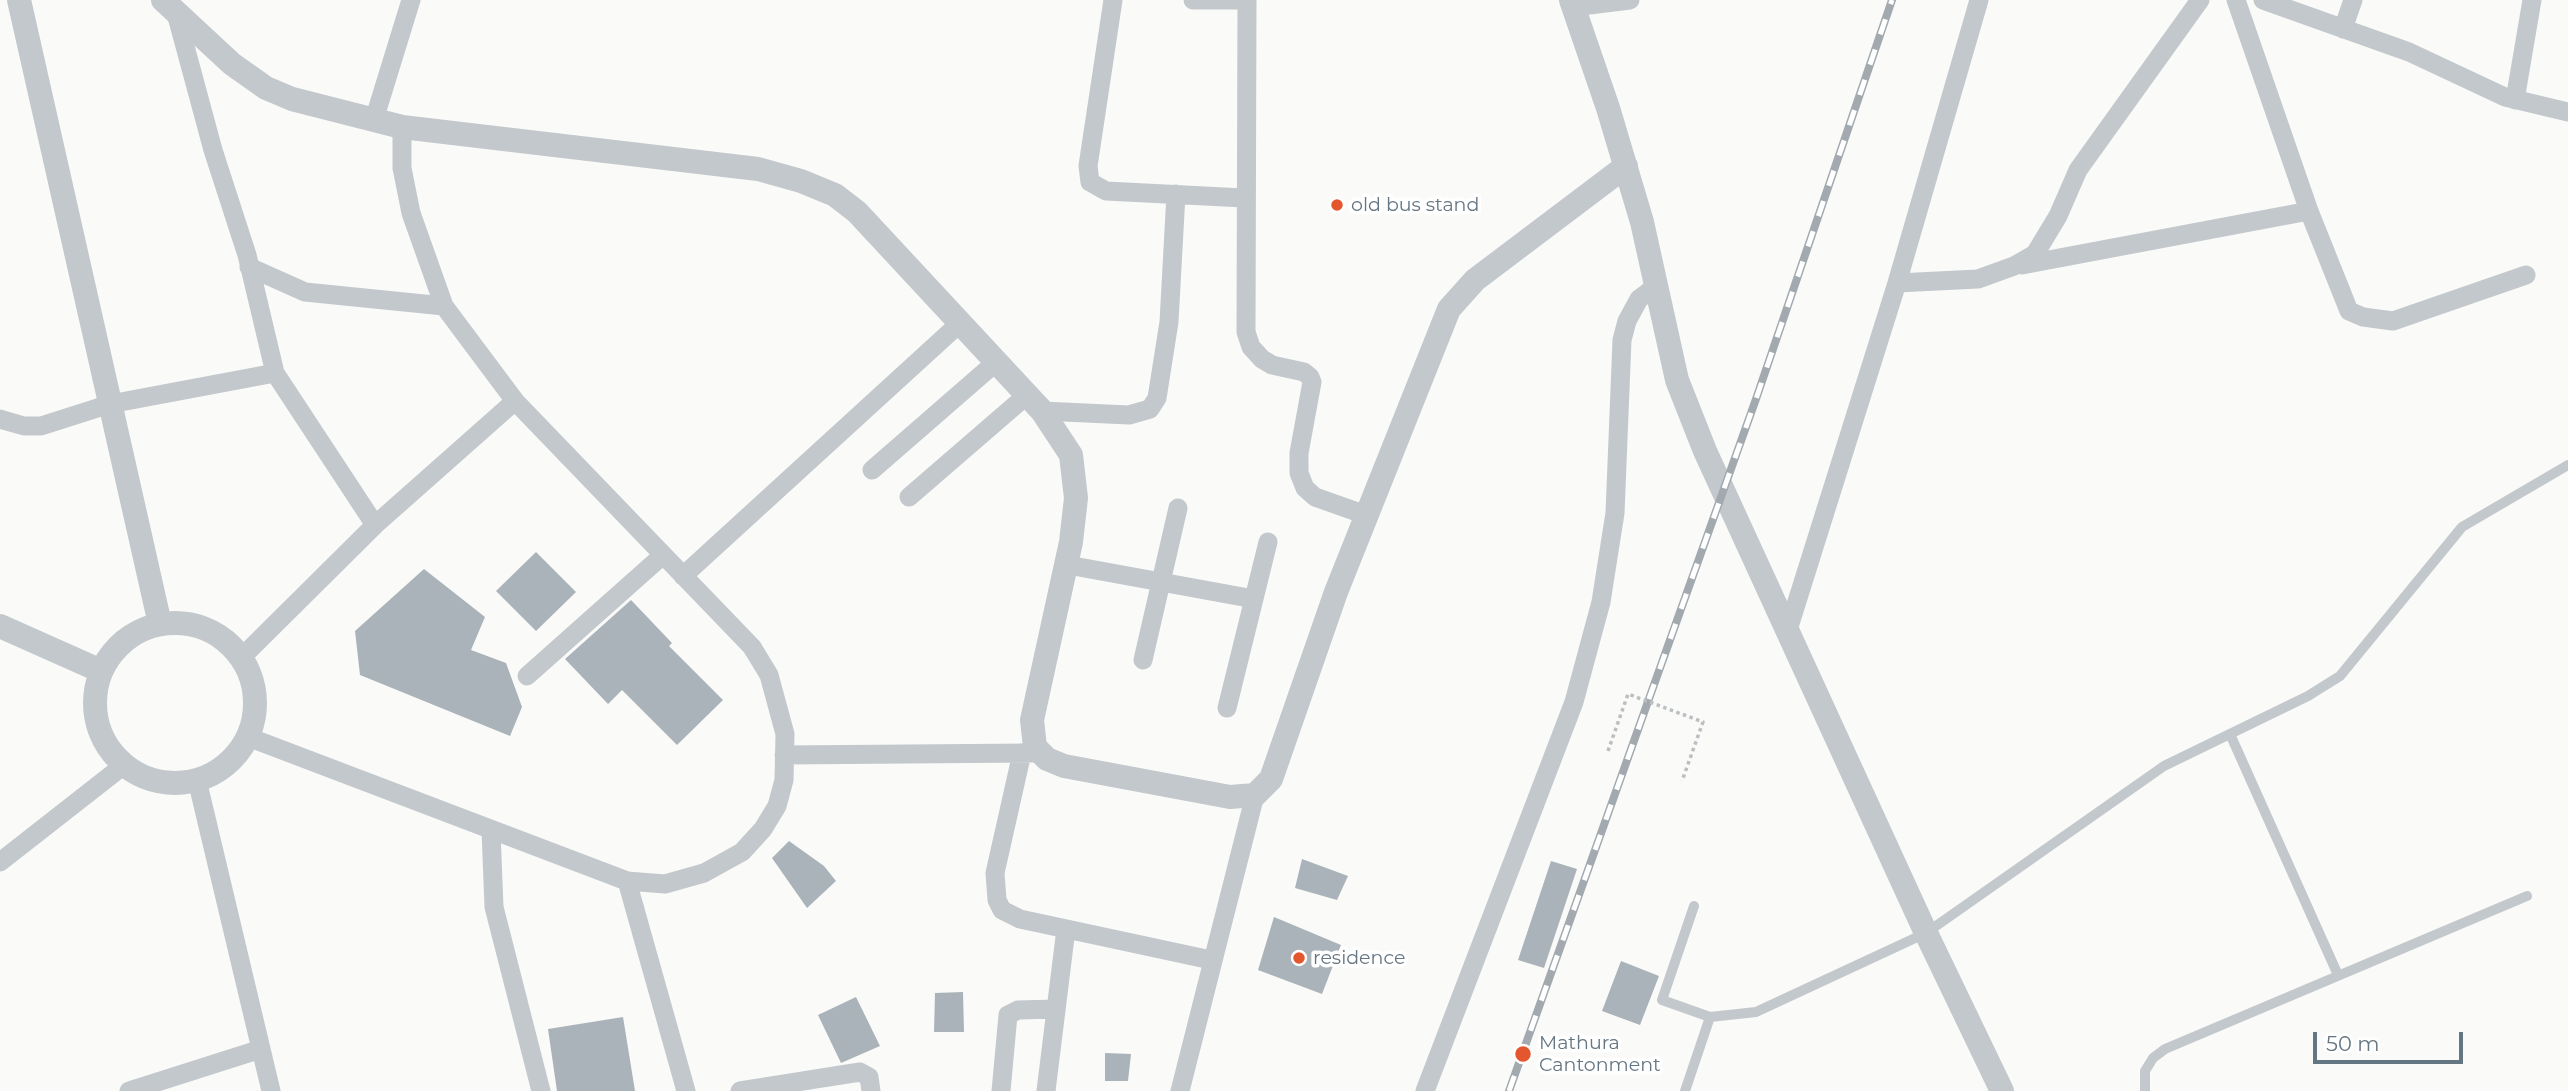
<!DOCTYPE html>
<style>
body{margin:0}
#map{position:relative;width:2568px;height:1091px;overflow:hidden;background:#fafaf8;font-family:Montserrat,sans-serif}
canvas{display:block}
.scale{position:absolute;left:2313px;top:1032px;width:150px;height:32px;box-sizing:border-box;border:4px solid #657683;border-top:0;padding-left:9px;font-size:21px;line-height:24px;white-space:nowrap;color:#657683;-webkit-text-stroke:5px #fff;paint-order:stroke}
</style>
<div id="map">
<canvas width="2568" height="1091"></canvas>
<div class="scale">50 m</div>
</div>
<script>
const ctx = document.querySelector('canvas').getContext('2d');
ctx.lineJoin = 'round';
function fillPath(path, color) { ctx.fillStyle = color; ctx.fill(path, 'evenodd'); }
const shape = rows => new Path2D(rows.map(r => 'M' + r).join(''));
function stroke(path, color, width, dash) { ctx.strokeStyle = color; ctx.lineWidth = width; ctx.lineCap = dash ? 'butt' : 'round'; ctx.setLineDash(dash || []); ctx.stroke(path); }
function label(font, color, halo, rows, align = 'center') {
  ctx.font = font + ' Montserrat,sans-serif'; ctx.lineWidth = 7; ctx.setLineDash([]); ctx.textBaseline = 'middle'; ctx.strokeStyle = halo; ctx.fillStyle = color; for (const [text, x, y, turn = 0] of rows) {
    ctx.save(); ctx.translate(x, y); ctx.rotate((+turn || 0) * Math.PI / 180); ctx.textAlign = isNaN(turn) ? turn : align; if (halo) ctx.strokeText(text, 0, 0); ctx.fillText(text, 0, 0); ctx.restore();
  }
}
fillPath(shape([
 [536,552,576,592,536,631,496,591],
 [424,569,485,617,471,650,506,663,522,707,510,736,360,675,355,631],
 [631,600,672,643,669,646,723,700,677,745,622,690,608,704,565,659],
 [789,841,824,866,836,881,807,908,772,858],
 [1302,859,1348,876,1337,900,1295,888],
 [1551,861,1577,869,1544,968,1518,960],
 [1274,917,1341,945,1322,994,1258,970],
 [1621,961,1659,976,1640,1025,1602,1011],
 [963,992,964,1032,934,1032,935,993],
 [856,997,880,1046,841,1063,818,1015],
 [623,1017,635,1091,557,1091,548,1029],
 [1105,1053,1131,1054,1128,1081,1105,1081]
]), '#aab3b9');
stroke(shape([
 [2230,734,2338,975],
 [1694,906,1662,1000,1710,1017,1756,1012,1926,933,2164,766,2308,696,2340,676,2462,527,2568,465],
 [1685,1091,1710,1017],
 [2145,1091,2145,1071,2153,1058,2165,1049,2527,896]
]), '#c3c8cc', 10);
stroke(shape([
 [1113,0,1088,166,1090,182,1106,191,1244,198],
 [1193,0,1247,0],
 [1247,0,1246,332,1251,347,1262,359,1272,365,1304,372,1310,377,1312,382,1299,453,1299,473,1305,488,1315,497,1366,515],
 [2236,0,2309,211,2349,311,2363,317,2393,321,2526,275],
 [2263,0,2409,52,2505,97,2568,112],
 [1573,7,1630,0],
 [176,13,213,150,247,255,275,373,375,525],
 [2343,29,2353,0],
 [2515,100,2532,0],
 [374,120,411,0],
 [2022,265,2309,211],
 [249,267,305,292,444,306],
 [1897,283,1978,279,2014,266,2035,254,2058,216,2078,170,2200,0],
 [1042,411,1129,415,1150,409,1157,398,1169,322,1176,194],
 [0,419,24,426,41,426,110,404,275,373],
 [872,470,995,363],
 [909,497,1027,395],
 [1068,565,1254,599],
 [683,576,960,323],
 [1788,630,1897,283,1979,0],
 [241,658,375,525,515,401],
 [1143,660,1178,508],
 [527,676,663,555],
 [1227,708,1268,542],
 [248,737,627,881,665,884,704,873,742,852,763,829,777,806,784,780,785,734,769,675,752,647,515,401,444,306,411,213,402,168,402,127],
 [1022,753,995,873,997,900,1002,910,1020,919,1211,960],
 [784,755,1032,753],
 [197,780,271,1091],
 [491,831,494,907,541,1091],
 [0,862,124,765],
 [627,881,686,1091],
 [129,1091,261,1049],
 [740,1091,860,1072,869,1077,871,1091],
 [1001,1091,1008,1015,1018,1010,1056,1009],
 [1046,1091,1066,929],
 [1180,1091,1255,795],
 [1425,1091,1574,702,1601,602,1615,513,1622,340,1627,321,1639,299,1656,286]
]), '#c3c8cc', 19);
stroke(shape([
 [19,0,160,624],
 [163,0,232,64,266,88,292,99,402,127,758,169,801,181,835,195,857,212,1042,411,1071,455,1076,498,1071,542,1032,720,1035,747,1047,759,1064,766,1230,797,1255,795,1271,779,1336,592,1449,309,1475,280,1626,166],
 [1571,0,1608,108,1642,222,1677,380,1705,451,1926,933,2002,1091],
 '95 703a80 80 0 1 1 160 0a80 80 0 1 1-160 0Z',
 [0,626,101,671]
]), '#c3c8cc', 24);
const rail = shape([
 [1509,1091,1756,399,1892,0]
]);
stroke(rail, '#a2aab0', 8);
stroke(rail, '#fff', 5, [16]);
stroke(shape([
 [1608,751,1628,694,1703,722,1682,781]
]), '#bbbfc2', 3.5, [3.5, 3.5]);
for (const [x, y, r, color] of [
 [1337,205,7,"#e4572e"],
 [1299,958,7,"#e4572e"],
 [1523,1054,9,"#e4572e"]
]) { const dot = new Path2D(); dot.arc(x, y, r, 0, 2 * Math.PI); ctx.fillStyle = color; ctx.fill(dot); stroke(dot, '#fff', 2.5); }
label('19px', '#657683', '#fff', [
 ["old bus stand",1351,205],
 ["residence",1313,958],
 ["Mathura",1539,1043],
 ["Cantonment",1539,1065]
], 'left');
</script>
